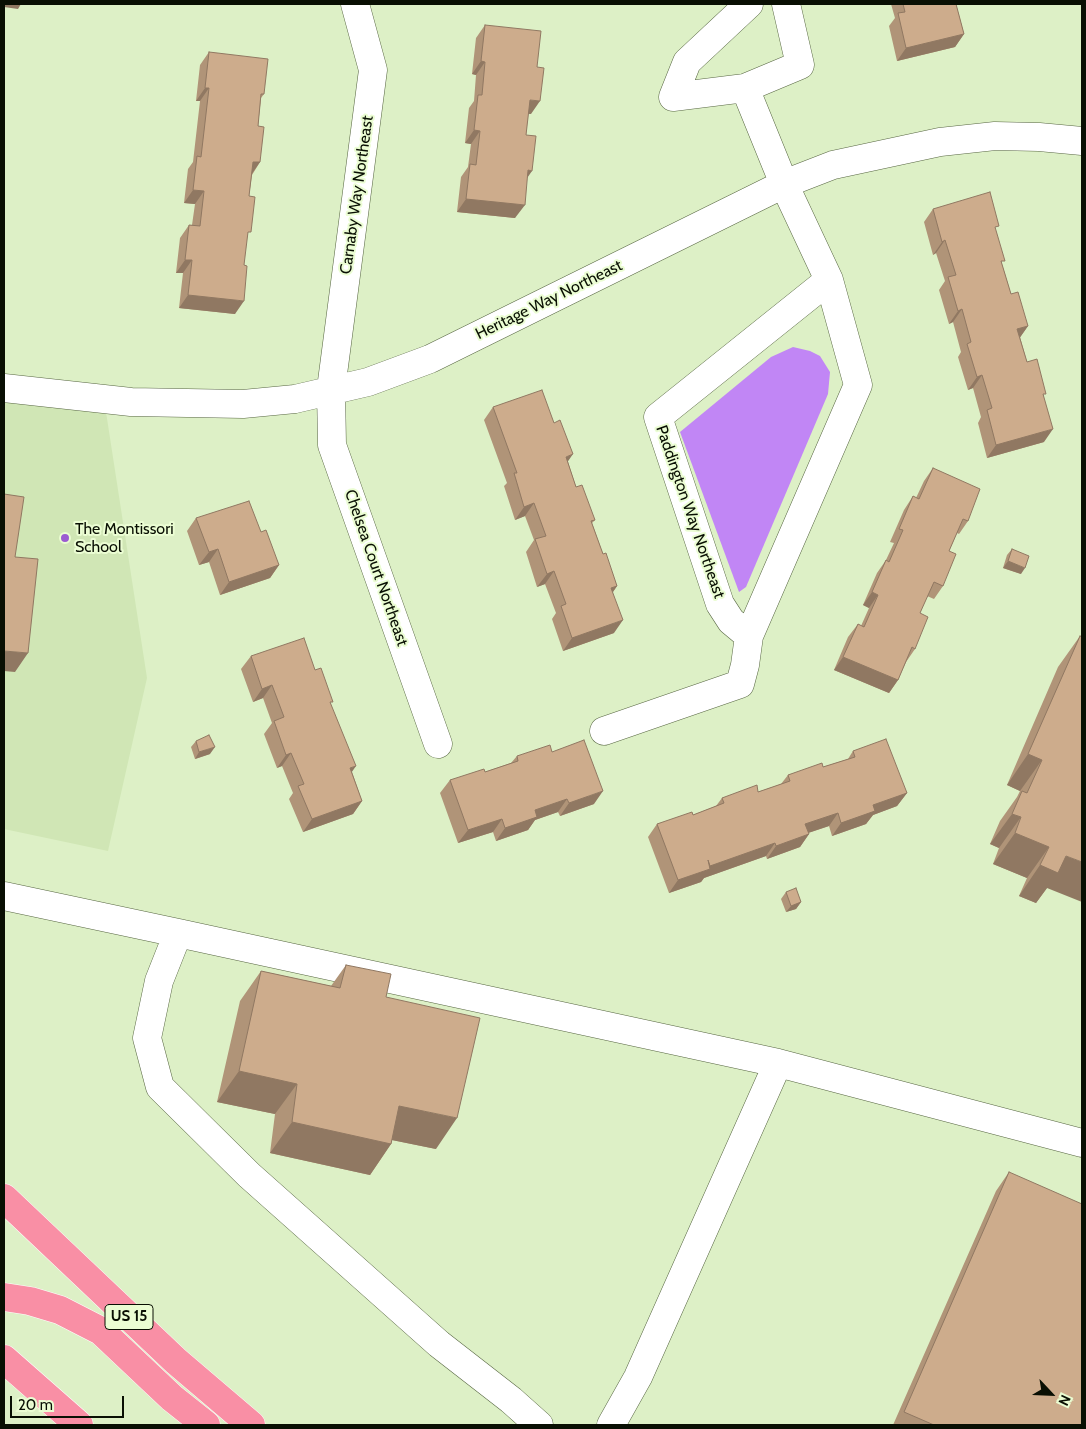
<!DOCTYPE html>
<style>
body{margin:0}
#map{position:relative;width:1086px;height:1429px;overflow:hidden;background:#ddf0c6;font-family:Cabin,sans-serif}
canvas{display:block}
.frame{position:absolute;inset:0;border:5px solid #090f03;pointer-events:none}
.north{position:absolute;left:1026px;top:1369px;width:50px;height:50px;-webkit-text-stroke:4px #ebfdd3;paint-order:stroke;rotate:115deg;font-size:14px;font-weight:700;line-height:20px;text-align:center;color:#090f03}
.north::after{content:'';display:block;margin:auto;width:18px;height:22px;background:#090f03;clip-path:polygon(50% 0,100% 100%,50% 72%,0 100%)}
.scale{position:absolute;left:10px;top:1396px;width:114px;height:22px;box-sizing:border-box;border:2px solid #090f03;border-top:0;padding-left:6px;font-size:15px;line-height:18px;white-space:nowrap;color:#090f03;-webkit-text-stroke:4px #ebfdd3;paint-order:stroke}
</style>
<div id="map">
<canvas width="1086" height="1429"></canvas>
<div class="frame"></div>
<div class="north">N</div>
<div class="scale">20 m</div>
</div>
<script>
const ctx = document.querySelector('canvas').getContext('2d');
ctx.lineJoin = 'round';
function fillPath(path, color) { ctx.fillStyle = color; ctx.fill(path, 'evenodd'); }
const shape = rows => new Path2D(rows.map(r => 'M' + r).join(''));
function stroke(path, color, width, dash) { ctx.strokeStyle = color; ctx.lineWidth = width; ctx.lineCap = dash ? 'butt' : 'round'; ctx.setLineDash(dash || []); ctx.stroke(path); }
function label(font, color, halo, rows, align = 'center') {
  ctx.font = font + ' Cabin,sans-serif'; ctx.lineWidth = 4; ctx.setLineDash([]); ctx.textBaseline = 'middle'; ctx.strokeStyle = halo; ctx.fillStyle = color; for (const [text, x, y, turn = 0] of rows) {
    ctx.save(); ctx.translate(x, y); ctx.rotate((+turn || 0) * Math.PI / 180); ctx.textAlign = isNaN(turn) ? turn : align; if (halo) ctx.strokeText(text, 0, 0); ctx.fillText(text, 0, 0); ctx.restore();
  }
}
fillPath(shape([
 [4,388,104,399,147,678,108,851,4,829]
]), '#d0e6b5');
fillPath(shape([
 [793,347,810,351,820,356,830,372,828,394,746,587,739,592,680,432,771,357]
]), '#c186f5');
const minor = shape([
 [355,4,373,70,331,389,332,445,438,744],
 [749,4,687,62,673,97,745,88,800,65,786,4],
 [4,388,131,402,243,404,295,399,368,382,430,359,784,184,833,165,940,142,995,136,1039,137,1082,141],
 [749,636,731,621,720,604,658,417,829,280],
 [604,731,740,684,745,665,749,636,858,385,829,280,784,184,745,88],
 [4,896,178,933],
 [539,1425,511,1400,439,1344,249,1175,160,1087,147,1038,159,981,178,933,778,1063,1082,1143],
 [611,1425,638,1377,778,1063]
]);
const highway = shape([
 [4,1198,176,1361,251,1425],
 [4,1297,30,1301,60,1310,101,1331,172,1398,206,1425],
 [4,1359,79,1425]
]);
stroke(minor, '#586743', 29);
stroke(highway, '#fff', 29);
stroke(minor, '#fff', 28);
stroke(highway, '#f98fa5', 28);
fillPath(shape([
 [891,4,956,4,964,34,955,47,897,61,889,26,895,18],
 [485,25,531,114,528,114,526,135,527,178,515,218,457,212,461,177,468,167,471,144,465,143,469,108,474,101,476,75,472,74,476,38],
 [209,52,264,94,261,98,258,126,260,162,252,175,249,196,247,238,235,314,179,308,183,273,176,273,180,238,189,225,192,225,195,204,184,203,188,169,193,162,200,101,196,101,200,65],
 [933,209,996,231,1002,264,1011,294,1028,326,1020,337,1027,362,1044,397,1044,442,987,458,978,423,981,417,973,388,968,390,958,357,961,352,953,322,949,324,939,290,945,281,936,253,933,255,924,222],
 [493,407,568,462,576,487,595,520,592,523,603,554,617,586,613,592,614,633,563,651,552,619,556,613,545,584,537,587,526,552,534,540,525,516,515,520,504,486,507,483,484,420],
 [933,468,968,521,959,534,957,533,949,551,943,586,934,599,927,596,920,613,915,649,906,662,898,680,889,693,834,670,848,637,858,624,861,626,869,608,863,605,877,573,886,560,894,543,890,542,904,510,913,496,916,498,924,481],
 [196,518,261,532,279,565,270,578,220,595,209,562,199,565,187,531],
 [1012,549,1021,574,1003,568,1007,555],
 [1080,636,1047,888,1036,903,1019,896,1027,878,993,864,999,848,990,844,1000,821,1017,797,1020,791,1007,785,1058,667],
 [251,656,315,670,331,705,352,772,362,801,353,814,303,832,289,799,293,793,282,766,277,768,264,734,272,723,263,698,253,702,241,669],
 [196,741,210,754,195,759,191,747],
 [853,751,907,793,897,806,873,815,866,824,832,836,829,826,808,833,809,834,800,847,767,859,766,856,704,878,701,882,669,893,648,837,657,824,693,815,716,806,722,798,758,792,781,784,788,775,823,767,848,759],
 [552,752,594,804,560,816,558,812,535,820,528,830,496,841,493,832,458,843,440,793,450,780,485,772,511,763,517,756],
 [786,892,801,902,796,909,786,912,781,899],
 [346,965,386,997,436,1149,392,1140,391,1144,370,1175,270,1153,275,1114,217,1102,240,1001,261,971,331,986],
 [1009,1172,1082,1425,893,1425,996,1191]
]), '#b09478');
fillPath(shape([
 [4,4,21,4,18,9,4,7],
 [964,34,955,47,897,61,906,48],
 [481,61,485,62,476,75,472,74],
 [205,88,209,88,200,101,196,101],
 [530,100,540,101,531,114,521,113],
 [474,130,480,131,471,144,465,143],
 [253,162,260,162,251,175],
 [528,170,532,171,523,184],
 [193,190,204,191,195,204,184,203],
 [466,199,525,205,515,218,457,212],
 [945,240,936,253,933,255,942,242],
 [185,260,192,260,183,273,176,273],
 [188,295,244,301,235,314,179,308],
 [962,309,953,322,949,324,958,311],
 [1028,326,1019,339,1017,329],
 [982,375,973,388,968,390,977,377],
 [1053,429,1044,442,987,458,996,445],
 [573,454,564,467,566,457],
 [534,503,525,516,515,520,524,507],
 [218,549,209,562,199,565,209,552],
 [1008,561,1025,568,1021,574,1003,568],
 [279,565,270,578,220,595,229,582],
 [554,571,545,584,537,587,547,574],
 [617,586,608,599,611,588],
 [872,592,878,595,869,608,863,605],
 [623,620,614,633,563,651,572,638],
 [4,651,28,653,15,672,4,671],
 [843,657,898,680,889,693,834,670],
 [272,685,263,698,253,702,262,689],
 [215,747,210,754,195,759,199,752],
 [291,753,282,766,277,768,286,755],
 [1028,754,1042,760,1020,791,1007,785],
 [356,766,347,779,350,768],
 [603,791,594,804,560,816,569,803],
 [907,793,897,806,873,815,866,824,832,836,841,823,873,805],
 [567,799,558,812,535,820,528,830,496,841,505,828,535,810],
 [362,801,353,814,303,832,312,819],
 [838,813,829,826,796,837,805,824],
 [1012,814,1021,817,999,848,990,844],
 [502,819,493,832,458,843,468,830],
 [1015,833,1049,847,1027,878,993,864],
 [809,834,800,847,767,859,776,846],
 [775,843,766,856,704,878,701,882,669,893,678,880,707,870,710,866],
 [1066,856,1082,862,1082,902,1047,888,1036,903,1019,896,1040,865],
 [801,902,796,909,786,912,791,906],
 [239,1071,297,1084,275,1114,217,1102],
 [399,1106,457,1118,436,1149,377,1137],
 [292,1122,391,1144,370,1175,270,1153]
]), '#907862');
const building = shape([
 [903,4,956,4,964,34,906,48,898,13,905,12,903,4],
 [485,25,541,31,537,67,544,68,540,101,530,100,526,135,536,136,532,171,528,170,525,205,466,199,470,164,476,165,480,131,474,130,478,95,482,95,485,62,481,61,485,25],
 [209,52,268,59,264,94,261,94,258,126,264,127,260,162,253,162,249,196,255,197,251,232,248,232,244,265,247,266,244,301,188,295,192,260,185,260,189,225,200,226,204,191,193,190,197,156,201,157,209,88,205,88,209,52],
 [990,192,999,226,995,227,1005,261,1001,261,1011,294,1018,292,1028,326,1017,329,1027,362,1037,359,1046,394,1043,394,1053,429,996,445,987,410,992,408,982,375,977,377,967,344,971,342,962,309,958,311,948,277,956,275,945,240,942,242,933,209,990,192],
 [542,390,554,423,560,420,573,454,566,457,576,487,582,485,595,520,591,521,603,554,606,553,617,586,611,588,623,620,572,638,561,606,566,604,554,571,547,574,535,539,546,536,534,503,524,507,514,473,517,473,493,407,542,390],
 [933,468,980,489,968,521,963,519,949,551,956,554,943,586,934,582,920,613,928,617,915,649,912,647,898,680,843,657,858,624,864,627,878,595,872,592,886,560,889,562,903,530,899,529,913,496,919,499,933,468],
 [4,494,24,497,15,557,38,559,28,653,4,651,4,494],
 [249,501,261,532,266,530,279,565,229,582,218,549,209,552,196,518,249,501],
 [1012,549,1029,556,1025,568,1008,561,1012,549],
 [1080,636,1082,637,1082,862,1066,856,1058,873,1040,865,1049,847,1015,833,1021,817,1012,814,1022,791,1027,793,1042,760,1028,754,1080,636],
 [304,638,315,670,321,668,333,702,330,702,356,766,350,768,362,801,312,819,298,786,304,784,291,753,286,755,274,721,284,717,272,685,262,689,251,656,304,638],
 [209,735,215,747,199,752,196,741,209,735],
 [886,739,907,793,873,805,875,811,841,823,838,813,805,824,809,834,776,846,775,843,710,866,708,860,710,869,678,880,657,824,692,812,693,815,724,803,722,798,757,785,758,792,790,781,788,775,822,763,823,767,855,757,853,751,886,739],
 [584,740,603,791,569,803,567,799,535,810,537,817,505,828,502,819,468,830,450,780,484,769,485,772,518,761,517,756,550,745,552,752,584,740],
 [796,888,801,902,791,906,786,892,796,888],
 [346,965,391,974,386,997,480,1018,457,1118,399,1106,391,1144,292,1122,297,1084,239,1071,261,971,340,988,346,965],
 [1009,1172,1082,1204,1082,1425,934,1425,904,1412,1009,1172]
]);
fillPath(building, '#cdac8c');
stroke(building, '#907862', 1);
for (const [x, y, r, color] of [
 [65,538,5,"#9b5bd1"]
]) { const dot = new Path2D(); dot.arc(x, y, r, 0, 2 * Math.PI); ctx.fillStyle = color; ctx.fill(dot); stroke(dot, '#ebfdd3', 2); }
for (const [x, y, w] of [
 [129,1317,48]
]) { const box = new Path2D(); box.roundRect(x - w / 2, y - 12.5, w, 25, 4); ctx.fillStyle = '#ebfdd3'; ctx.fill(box); stroke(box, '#090f03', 1); }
label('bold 15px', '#090f03', null, [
 ["US 15",129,1317]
]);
label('16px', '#090f03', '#ebfdd3', [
 ["Carnaby Way Northeast",357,195,-82],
 ["Heritage Way Northeast",549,300,-26],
 ["Paddington Way Northeast",690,512,71],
 ["Chelsea Court Northeast",376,568,71]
]);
label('16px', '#090f03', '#ebfdd3', [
 ["The Montissori",75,529],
 ["School",75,547]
], 'left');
</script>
